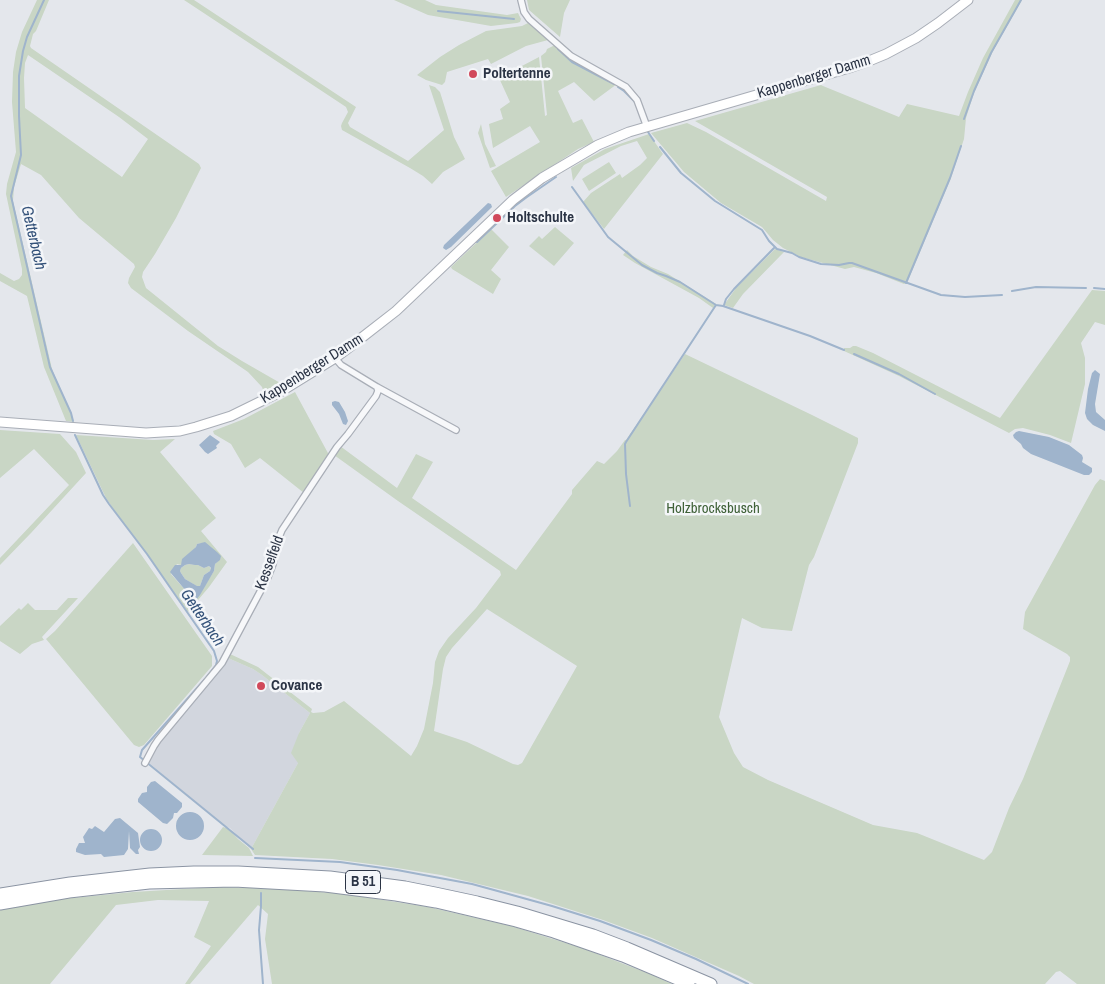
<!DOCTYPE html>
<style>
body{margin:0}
canvas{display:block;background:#e4e7ec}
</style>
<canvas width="1105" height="984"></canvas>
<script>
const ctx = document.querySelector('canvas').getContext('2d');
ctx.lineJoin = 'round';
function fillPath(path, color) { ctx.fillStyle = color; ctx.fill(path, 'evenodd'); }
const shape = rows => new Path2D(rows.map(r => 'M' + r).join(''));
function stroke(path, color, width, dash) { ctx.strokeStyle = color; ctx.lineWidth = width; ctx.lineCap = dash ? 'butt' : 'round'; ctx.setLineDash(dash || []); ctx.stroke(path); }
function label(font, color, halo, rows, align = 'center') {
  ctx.font = font + ' "Archivo Narrow",sans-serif'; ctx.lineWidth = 5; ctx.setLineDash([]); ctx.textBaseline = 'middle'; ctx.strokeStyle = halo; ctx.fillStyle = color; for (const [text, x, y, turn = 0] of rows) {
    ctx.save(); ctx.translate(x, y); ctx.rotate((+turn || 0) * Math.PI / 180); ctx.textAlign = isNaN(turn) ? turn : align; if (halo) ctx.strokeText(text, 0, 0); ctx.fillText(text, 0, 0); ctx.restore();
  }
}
fillPath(shape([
 [228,658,253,669,262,675,310,713,299,733,298,763,251,849,230,828,224,826,148,762,156,745,217,673]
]), '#d2d6de');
fillPath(shape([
 [37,0,49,0,36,31,33,34,30,46,31,48,199,164,201,168,176,218,155,254,143,272,142,277,146,288,218,346,242,361,282,384,264,393,262,387,248,372,188,331,131,288,128,283,129,278,135,267,134,264,79,218,41,175,21,164,14,187,13,201,52,369,74,422,66,421,44,367,27,296,0,281,0,273,14,281,19,279,22,275,22,269,6,194,7,184,16,152,12,102,13,72,16,52,22,32],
 [28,55,119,117,148,139,122,177,25,108,24,78,25,63],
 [184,0,194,0,356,107,348,123,350,127,408,161,444,130,429,85,435,87,440,92,454,137,465,159,443,172,432,184,423,176,410,168,342,130,341,126,342,123,348,112,346,107,340,103],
 [394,0,425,0,436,5,507,15,518,13,521,19,520,22,517,23,491,26,428,15],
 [527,0,570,0,564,13,560,37,529,10],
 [1015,0,1022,0,993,51,974,93,966,118,964,139,951,178,907,283,904,284,876,273,854,267,845,269,797,256,797,255,783,248,773,240,762,227,721,203,684,172,651,133,687,123,706,132,826,201,827,197,695,121,821,85,823,86,899,117,907,104,959,116,968,92,983,58],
 [528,23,548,40,526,46,491,64,488,59,447,72,445,82,442,85,426,80,417,75,440,57,459,45,486,31,522,26],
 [555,45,573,61,617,84,594,101,574,82,558,91,573,123,582,119,594,142,578,149,506,197,491,171,540,142,530,126,493,148,489,124,503,119,500,109,510,102,499,78,539,57,545,116,547,115,541,56,546,52,547,49],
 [481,124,485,144,496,166,490,168,478,133],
 [649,134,663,154,604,229,583,202,591,193,620,174,622,178,640,165,647,158,637,141,621,146,584,165,573,181,571,168,605,149],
 [609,162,616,173,589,191,582,179],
 [555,227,574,243,554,266,529,246,539,236,542,239],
 [491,229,509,247,491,270,501,279,493,294,452,269,451,267],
 [775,249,784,252,743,294,733,308,724,305,736,288],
 [627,250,633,256,651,267,668,274,716,304,713,308,699,298,635,263,623,255],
 [1092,290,1105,291,1105,325,1095,322,1081,343,1085,358,1085,384,1071,443,1050,435,1023,428,1015,429,1009,433,899,376,844,351,844,348,850,348,853,346,856,346,873,353,1000,418],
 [685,354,812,415,858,438,858,443,814,557,809,565,792,631,762,628,742,618,719,717,734,753,743,767,768,780,873,825,917,833,984,860,992,852,1009,808,1023,779,1070,661,1070,657,1067,654,1023,629,1025,612,1095,485,1100,479,1105,481,1105,984,1077,984,1060,971,1056,972,1045,984,754,984,739,976,652,938,603,920,528,896,441,875,378,865,332,859,255,855,251,849,298,763,291,753,299,733,310,713,262,675,253,669,228,658,230,654,258,667,312,709,311,712,313,713,324,712,344,701,411,756,417,746,424,729,433,683,435,662,439,651,448,638,476,608,501,575,500,571,398,501,334,455,340,446,397,488,416,454,433,462,412,498,516,570,572,494,572,490,597,461,604,464,617,451,625,440,626,440],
 [487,609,577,666,522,763,518,765,513,764,467,742,434,731,443,669,446,657,452,648],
 [295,392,329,455,304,493,260,458,245,468,231,444,214,434,213,431,244,419],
 [0,430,60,434,76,452,86,473,31,533,0,565,0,558,69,485,34,449,0,478],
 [76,435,153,440,175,439,160,452,216,518,201,531,227,562,209,587,188,612,144,550,123,523,106,498],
 [202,543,218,561,215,564,214,571,197,598,193,596,186,591,171,574,177,564,181,565,196,547,197,544],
 [133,543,212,656,212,666,144,745,139,747,134,745,46,639,55,631],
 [189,564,198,565,204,568,209,566,211,569,210,571,204,575,200,586,198,587,185,579,181,573,180,571,181,568,185,565],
 [68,598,78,598,42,637,44,640,32,644,20,654,0,641,0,626,19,608,21,610,28,603,35,610,57,610],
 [223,827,229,829,238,839,249,848,253,856,202,855],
 [217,887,280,889,345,894,428,907,511,926,582,948,650,974,672,984,272,984,265,939,268,914,258,905,190,984,185,984,211,946,194,937,209,901,158,900,116,905,50,984,0,984,0,910,62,899,133,892]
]), '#c9d6c5');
fillPath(shape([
 [488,203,491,204,492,207,451,247,446,250,443,248,444,245],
 [1095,370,1100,374,1095,404,1096,412,1105,420,1105,431,1093,425,1087,419,1085,413,1088,389,1092,373],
 [335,401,339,402,345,412,348,421,346,425,343,424,339,414,332,405,332,402],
 [1019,431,1049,437,1069,445,1082,455,1083,458,1082,462,1092,468,1092,472,1089,475,1084,475,1031,454,1023,448,1021,444,1014,438,1013,435,1016,432],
 [210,435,220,442,216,446,217,448,208,454,205,452,199,445],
 [205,542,217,552,221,556,220,560,215,564,214,571,200,595,196,600,186,591,170,572,175,565,181,565,182,559,196,547,197,544],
 [189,564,195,565,198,565,204,568,209,566,211,568,210,571,204,575,200,586,197,586,185,579,181,573,180,571,181,568,185,565],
 [155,781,182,803,182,807,177,813,174,813,173,818,167,824,163,823,138,802,138,799,142,793,147,792,147,787,151,782],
 '176 826a14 14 0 1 1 28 0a14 14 0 1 1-28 0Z',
 [120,818,138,833,140,847,138,850,139,854,136,854,130,848,129,831,128,849,124,855,104,857,101,854,85,855,76,852,76,849,79,843,85,843,83,837,89,828,92,829,95,826,104,832,115,819],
 '140 840a11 11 0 1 1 22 0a11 11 0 1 1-22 0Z'
]), '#9fb4cc');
stroke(shape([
 [44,0,27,37,23,51,19,76,19,116,21,155,11,196,50,367,71,413,73,421],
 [438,11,514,19],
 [558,49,572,62,614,84],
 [618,87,624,91,637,104],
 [964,119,974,91,991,53,1021,0],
 [648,132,654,141],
 [660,147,681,173,715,201,762,230,769,241,777,249,792,253,799,257,821,264,839,265,849,263,852,263,941,295,965,297,1002,295],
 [572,187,608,237,642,265,657,273,666,276,680,282,716,305,723,306,810,336,844,350],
 [477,242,515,206,527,197,556,177],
 [906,283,950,178,961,146],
 [1094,288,1105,289],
 [1012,291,1036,287,1086,288],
 [724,305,726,299,734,289,774,248],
 [854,354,899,374,935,394],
 [75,435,103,495,109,504,147,554,214,651,217,661,216,665,205,679,142,750,140,757,253,849],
 [630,506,626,474,625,444,626,442,716,305],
 [255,858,340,862,397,870,472,884,494,890,552,906,600,921,651,940,696,959,748,984],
 [261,893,261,906,259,930,263,984]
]), '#9fb4cc', 2);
const street = shape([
 [521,0,524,12,529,19,571,56,626,87,637,100,647,127],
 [335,358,341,365,377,387,456,430],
 [145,763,154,746,158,740,222,663,268,577,273,564,277,542,282,530,337,447,348,434,376,396,378,391,377,387]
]);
const secondary = shape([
 [0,422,146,433,162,432,180,431,196,427,231,416,280,392,335,358,351,346,396,311,513,200,542,178,598,145,629,132,849,68,869,61,886,54,916,38,938,23,968,0]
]);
const highway = shape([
 [0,894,70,883,150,874,194,872,238,872,330,877,405,887,435,893,477,902,517,912,593,935,627,948,711,984],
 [0,904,69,892,149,883,234,881,325,886,396,895,436,902,516,921,554,932,623,956,689,984]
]);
stroke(street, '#a9aeb7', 8);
stroke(secondary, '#a9aeb7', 11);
stroke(highway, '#8b94a3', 13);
stroke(street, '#f7f8fa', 5.5);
stroke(secondary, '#fff', 9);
stroke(highway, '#fff', 11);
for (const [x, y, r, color] of [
 [473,74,5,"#d1495b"],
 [497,218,5,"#d1495b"],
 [261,686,5,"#d1495b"]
]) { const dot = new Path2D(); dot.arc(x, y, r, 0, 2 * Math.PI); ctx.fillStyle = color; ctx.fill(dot); stroke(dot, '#f4f6f9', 2); }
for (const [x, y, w] of [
 [363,882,35]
]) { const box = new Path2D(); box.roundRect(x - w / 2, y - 11.5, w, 23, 4); ctx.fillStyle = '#f4f6f9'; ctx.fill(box); stroke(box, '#2b3445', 1); }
label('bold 14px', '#2b3445', null, [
 ["B 51",363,882]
]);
label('bold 15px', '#2b3445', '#f4f6f9', [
 ["Poltertenne",483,74],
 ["Holtschulte",507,218],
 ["Covance",271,686]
], 'left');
label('15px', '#2b3445', '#f4f6f9', [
 ["Kappenberger Damm",814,77,-17],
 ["Kappenberger Damm",312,369,-32],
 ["Kesselfeld",270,563,-70]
]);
label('15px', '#3f6138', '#f4f6f9', [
 ["Holzbrocksbusch",713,509]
]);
label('italic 16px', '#34527a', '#f4f6f9', [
 ["Getterbach",33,238,77],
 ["Getterbach",202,618,56]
]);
</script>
